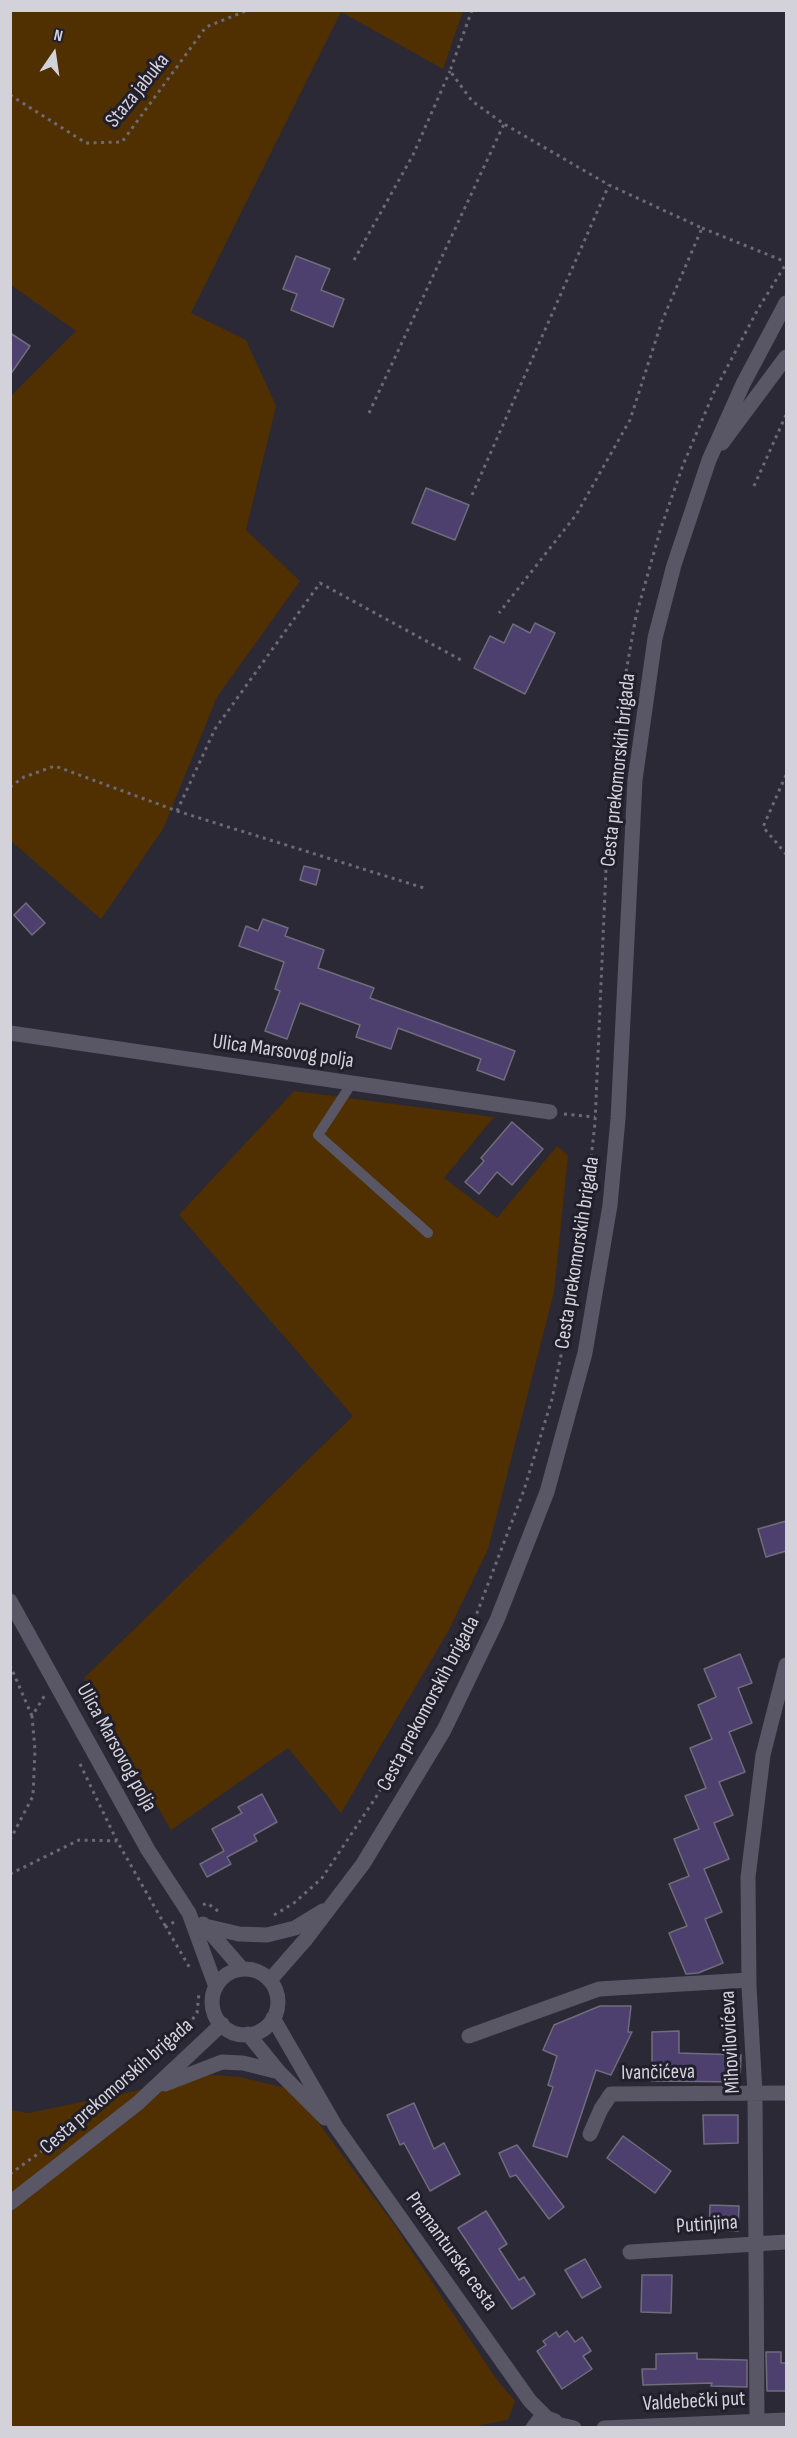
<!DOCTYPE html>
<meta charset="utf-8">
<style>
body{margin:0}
#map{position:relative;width:797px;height:2438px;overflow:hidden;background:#2c2936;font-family:"Sofia Sans Condensed",sans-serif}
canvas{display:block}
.frame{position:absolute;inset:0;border:12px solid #d3d1da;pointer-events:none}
.north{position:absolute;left:24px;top:24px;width:60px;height:60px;-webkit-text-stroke:4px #221f2c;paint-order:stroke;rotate:13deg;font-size:16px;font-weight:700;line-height:24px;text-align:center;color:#d3d1da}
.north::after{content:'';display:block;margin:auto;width:21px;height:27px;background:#d3d1da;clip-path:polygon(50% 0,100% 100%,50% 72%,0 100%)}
</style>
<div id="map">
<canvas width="797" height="2438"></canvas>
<div class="frame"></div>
<div class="north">N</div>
</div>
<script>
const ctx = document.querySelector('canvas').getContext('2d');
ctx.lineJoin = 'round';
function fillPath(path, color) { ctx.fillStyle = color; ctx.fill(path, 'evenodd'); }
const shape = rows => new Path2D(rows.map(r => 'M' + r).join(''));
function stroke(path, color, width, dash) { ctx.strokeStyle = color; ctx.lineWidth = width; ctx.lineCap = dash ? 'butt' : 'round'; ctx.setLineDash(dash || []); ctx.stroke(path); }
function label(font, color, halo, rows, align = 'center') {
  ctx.font = font + ' "Sofia Sans Condensed",sans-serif'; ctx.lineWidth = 6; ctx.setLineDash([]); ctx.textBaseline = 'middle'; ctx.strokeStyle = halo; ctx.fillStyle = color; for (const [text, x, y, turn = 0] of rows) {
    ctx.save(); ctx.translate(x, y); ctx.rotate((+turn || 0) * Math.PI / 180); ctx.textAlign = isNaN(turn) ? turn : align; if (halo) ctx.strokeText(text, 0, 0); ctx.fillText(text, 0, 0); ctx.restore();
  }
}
fillPath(shape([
 [11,10,463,11,443,69,341,12,191,313,246,340,276,406,246,530,300,581,217,697,163,829,101,919,11,841,11,396,76,331,11,285],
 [294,1091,494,1117,444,1178,497,1218,557,1146,568,1155,554,1292,488,1549,449,1630,341,1813,288,1748,171,1830,84,1678,353,1416,179,1215],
 [212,2075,240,2077,294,2090,393,2223,497,2380,515,2401,508,2420,481,2425,479,2428,11,2427,10,2110,29,2113]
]), '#502f00');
const building = shape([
 [296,256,330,269,321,290,344,299,333,327,291,310,297,294,283,289,296,256],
 [10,333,30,346,10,375,10,333],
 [426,488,469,505,455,540,412,523,426,488],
 [535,623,555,633,525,694,474,668,490,636,504,643,513,624,530,633,535,623],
 [304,866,320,870,316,885,300,880,304,866],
 [26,903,45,923,32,935,14,915,26,903],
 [263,919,288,928,285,936,324,950,318,968,374,988,370,998,515,1051,504,1080,477,1070,481,1059,398,1028,391,1049,356,1037,360,1025,300,1003,287,1039,265,1031,280,991,275,989,284,962,239,946,246,926,258,931,263,919],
 [512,1122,543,1149,512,1185,497,1172,479,1194,465,1182,484,1161,481,1158,512,1122],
 [786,1521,786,1551,766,1557,758,1529,786,1521],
 [740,1654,752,1683,738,1688,752,1723,729,1732,745,1772,719,1782,733,1815,714,1823,729,1859,704,1869,722,1912,705,1919,723,1963,698,1973,686,1974,669,1933,687,1926,669,1884,689,1876,674,1839,699,1829,685,1796,706,1788,690,1748,712,1739,698,1705,716,1697,704,1669,740,1654],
 [262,1794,277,1822,254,1835,257,1841,227,1857,231,1864,207,1877,200,1864,224,1851,212,1829,242,1813,238,1807,262,1794],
 [600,2006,631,2006,628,2032,632,2032,611,2075,596,2070,567,2157,533,2146,553,2087,548,2085,557,2056,543,2050,554,2025,600,2006],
 [679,2031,679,2053,741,2055,740,2082,652,2081,652,2032,679,2031],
 [414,2103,434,2149,444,2143,460,2174,430,2191,404,2143,400,2145,387,2115,414,2103],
 [703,2115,738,2115,738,2143,704,2144,703,2115],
 [623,2136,671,2171,655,2193,607,2158,623,2136],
 [517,2145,564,2207,549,2219,516,2175,510,2177,499,2153,517,2145],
 [710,2205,739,2206,738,2231,709,2230,710,2205],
 [486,2211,507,2244,499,2249,519,2280,524,2277,535,2294,512,2309,458,2228,486,2211],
 [585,2259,601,2287,582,2298,565,2270,585,2259],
 [642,2275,672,2275,671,2313,641,2312,642,2275],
 [567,2331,575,2342,582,2337,591,2351,583,2356,592,2369,562,2389,537,2351,546,2345,543,2341,556,2332,559,2337,567,2331],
 [766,2352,781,2352,781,2363,786,2363,786,2391,767,2391,766,2352],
 [697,2353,697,2359,747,2360,747,2387,711,2386,712,2383,643,2385,642,2369,656,2369,656,2354,697,2353]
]);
fillPath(building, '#4d406f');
stroke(building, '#706c7c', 1.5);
stroke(shape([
 [472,10,450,71,472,101,504,124,609,185,702,228,662,321,630,420,576,515,499,613],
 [10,95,86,143,122,142,206,27,248,10],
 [702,228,786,262],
 [354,260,413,155,450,71],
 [369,413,504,124],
 [754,486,786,415],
 [472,495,609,185],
 [786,775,763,827,786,854],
 [10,787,24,777,55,766,177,811,424,888],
 [177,811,215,729,320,583,461,660],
 [564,1114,595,1117],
 [10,1665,32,1716],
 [80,1764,117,1841,166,1927],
 [10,1840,33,1796,35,1750,32,1716,45,1695],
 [10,1874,79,1840,117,1841],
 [203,1905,207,1903,218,1911],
 [274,1915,294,1903,322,1878,376,1797,432,1702,477,1613,524,1490,552,1399,570,1312,584,1222,595,1123,608,823,618,717,636,616,660,531,683,465,714,392,758,309,786,264],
 [174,1922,166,1927,191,1970],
 [10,2174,64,2135,181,2035,197,2013,199,1993]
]), '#6c6a75', 3, [3, 4.5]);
stroke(shape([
 [352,1083,318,1135,428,1233]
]), '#595665', 10);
stroke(shape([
 [10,1033,550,1112],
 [469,2036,599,1989,749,1980],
 [590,2134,601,2109,611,2094,786,2093],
 [630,2252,786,2242],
 [757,2420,755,2093,749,1986,748,1877,763,1755,786,1665],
 [557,2424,574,2428],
 [604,2428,786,2420]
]), '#595665', 15);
stroke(shape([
 [722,443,786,357],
 [10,1601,148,1850,189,1913,216,1987],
 [203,1924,242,1969],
 [205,1926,239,1934,267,1935,295,1928,323,1911],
 '212 2002a33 33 0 1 1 66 0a33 33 0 1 1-66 0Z',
 [270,1980,306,1939,363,1864,444,1730,497,1620,547,1492,585,1353,610,1205,618,1119,635,780,655,638,674,565,709,460,743,384,786,303],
 [273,2018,336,2127,530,2401,547,2418],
 [248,2034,279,2072,325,2118],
 [165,2084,222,2062,243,2063,279,2072],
 [10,2203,138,2103,222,2024],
 [533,2428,539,2420,547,2418,555,2421,559,2428]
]), '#595665', 15);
label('21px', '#d3d1da', '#221f2c', [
 ["Staza jabuka",138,91,-51],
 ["Cesta prekomorskih brigada",619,770,-84],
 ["Ulica Marsovog polja",283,1052,8],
 ["Cesta prekomorskih brigada",578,1253,-81],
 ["Cesta prekomorskih brigada",429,1704,-62],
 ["Ulica Marsovog polja",116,1748,61],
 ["Mihovilovićeva",731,2042,-93],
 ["Ivančićeva",658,2073,-1],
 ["Cesta prekomorskih brigada",117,2087,-41],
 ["Putinjina",707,2225,-4],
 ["Premanturska cesta",451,2252,54],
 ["Valdebečki put",694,2402,-3]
]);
</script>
